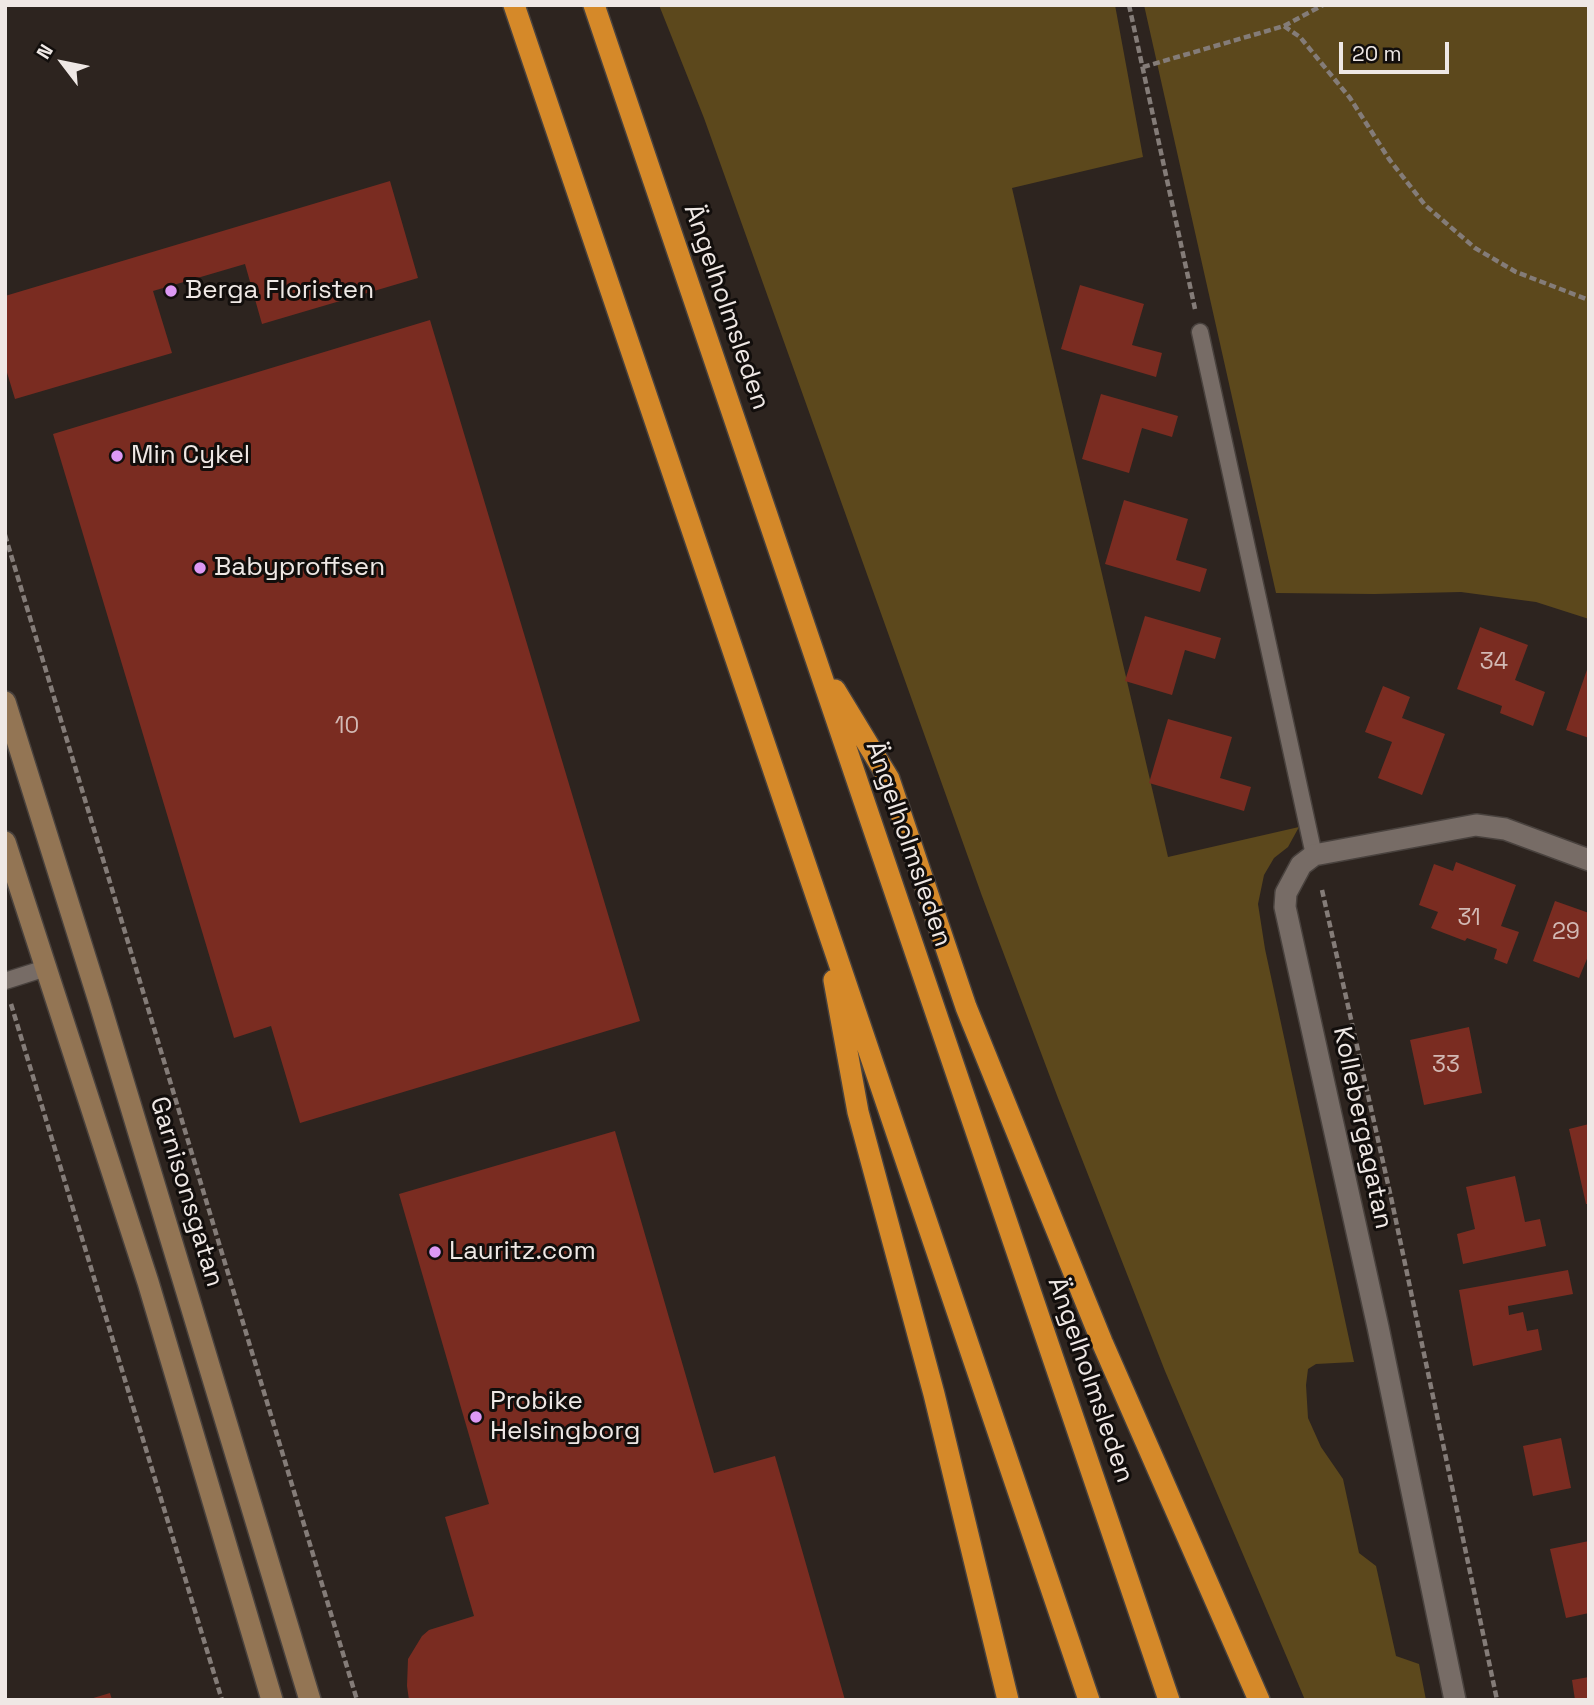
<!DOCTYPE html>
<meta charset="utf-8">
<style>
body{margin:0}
#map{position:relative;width:1594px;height:1705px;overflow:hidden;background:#2d241f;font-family:"Space Grotesk",sans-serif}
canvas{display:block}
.frame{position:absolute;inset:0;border:7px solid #efe8e5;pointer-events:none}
.north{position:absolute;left:28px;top:28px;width:70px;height:70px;-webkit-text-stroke:5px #120e0c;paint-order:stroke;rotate:302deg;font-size:19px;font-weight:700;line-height:28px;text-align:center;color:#efe8e5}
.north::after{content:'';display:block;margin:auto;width:24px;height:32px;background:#efe8e5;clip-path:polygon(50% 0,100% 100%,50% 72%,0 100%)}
.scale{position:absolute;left:1339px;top:42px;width:110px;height:32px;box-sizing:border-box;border:4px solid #efe8e5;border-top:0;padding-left:9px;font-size:21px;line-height:24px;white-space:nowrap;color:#efe8e5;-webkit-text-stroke:5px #120e0c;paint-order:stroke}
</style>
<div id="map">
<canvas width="1594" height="1705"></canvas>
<div class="frame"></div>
<div class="north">N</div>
<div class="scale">20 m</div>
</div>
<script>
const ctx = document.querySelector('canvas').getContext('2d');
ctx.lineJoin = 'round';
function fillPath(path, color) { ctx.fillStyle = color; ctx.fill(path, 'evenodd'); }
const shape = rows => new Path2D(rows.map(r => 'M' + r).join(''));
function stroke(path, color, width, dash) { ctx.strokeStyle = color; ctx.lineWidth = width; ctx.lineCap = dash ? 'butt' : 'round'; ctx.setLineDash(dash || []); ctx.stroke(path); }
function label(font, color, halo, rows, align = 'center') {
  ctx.font = font + ' "Space Grotesk",sans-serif'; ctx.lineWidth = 6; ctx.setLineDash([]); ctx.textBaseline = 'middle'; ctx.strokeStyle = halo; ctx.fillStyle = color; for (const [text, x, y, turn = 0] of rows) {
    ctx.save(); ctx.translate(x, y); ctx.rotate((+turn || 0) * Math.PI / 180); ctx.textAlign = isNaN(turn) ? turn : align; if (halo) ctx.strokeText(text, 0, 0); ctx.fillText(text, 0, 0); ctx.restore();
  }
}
fillPath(shape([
 [659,5,1115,5,1143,157,1012,188,1168,857,1299,827,1288,847,1274,858,1264,875,1258,904,1265,949,1354,1362,1316,1364,1308,1369,1306,1385,1308,1418,1321,1447,1343,1479,1359,1553,1376,1566,1396,1656,1419,1664,1426,1700,1305,1700,1165,1371,1058,1098,982,896,704,118],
 [1144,5,1589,5,1589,619,1536,602,1461,592,1374,594,1276,593]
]), '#5c481c');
fillPath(shape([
 [390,181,418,278,262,324,245,264,153,291,172,353,15,399,5,366,5,296],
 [1080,285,1144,304,1132,345,1162,353,1156,377,1061,349],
 [430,320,640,1021,300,1123,271,1026,234,1038,53,434],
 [1101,394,1178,416,1172,437,1142,428,1129,473,1082,459],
 [1124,500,1188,519,1176,560,1207,569,1200,592,1105,564],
 [1145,616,1221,638,1215,659,1185,650,1172,695,1125,681],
 [1480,627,1528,645,1515,680,1545,692,1533,726,1500,713,1502,706,1457,689],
 [1588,667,1589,668,1589,738,1566,730],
 [1383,686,1410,697,1402,718,1445,734,1422,795,1378,778,1392,742,1365,732],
 [1168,719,1232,737,1220,778,1251,787,1244,811,1149,783],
 [1456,862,1516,885,1501,926,1519,932,1507,964,1494,959,1497,949,1467,938,1465,941,1431,928,1438,912,1419,905,1434,864,1453,871],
 [1555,901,1589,913,1589,954,1579,978,1533,961],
 [1469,1027,1482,1093,1424,1105,1410,1040],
 [1589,1124,1589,1204,1586,1204,1569,1129],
 [615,1131,714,1473,775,1456,845,1700,409,1700,407,1686,408,1659,422,1636,429,1630,474,1616,445,1517,489,1504,399,1194],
 [1515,1176,1525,1222,1540,1219,1546,1246,1463,1264,1457,1234,1475,1229,1466,1187],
 [1568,1270,1573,1294,1508,1306,1509,1315,1523,1312,1527,1331,1538,1329,1542,1350,1473,1366,1459,1290],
 [1561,1438,1571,1488,1533,1496,1523,1446],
 [1589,1541,1589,1613,1566,1618,1550,1549],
 [1589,1677,1589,1700,1575,1700,1572,1680],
 [110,1693,112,1700,90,1700,90,1699]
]), '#7a2c21');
const lane = shape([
 [1200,332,1314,855],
 [5,981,46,968]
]);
const street = shape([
 [1455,1700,1378,1327,1285,907,1286,893,1301,865,1314,855,1476,825,1505,829,1589,860]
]);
const secondary = shape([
 [5,702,99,1001,310,1700],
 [5,842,148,1282,272,1700]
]);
const highway = shape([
 [514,5,1089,1700],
 [594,5,1169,1700],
 [835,690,889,779,966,1007,1102,1342,1259,1700],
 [834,980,858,1112,934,1394,1008,1700]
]);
stroke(lane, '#49423e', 19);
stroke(street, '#49423e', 24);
stroke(secondary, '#49423e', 24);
stroke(highway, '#49423e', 24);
stroke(shape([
 [1129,5,1195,309],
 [1284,26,1323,5],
 [1143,67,1284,26,1300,37,1350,98,1389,159,1425,205,1475,248,1516,272,1589,300],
 [5,535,357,1700],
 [1322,890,1392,1202,1497,1700],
 [11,1004,222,1700]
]), '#847c78', 4.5, [7, 3.5]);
stroke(lane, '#776c66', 16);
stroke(street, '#776c66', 21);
stroke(secondary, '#937554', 21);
stroke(highway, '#d58929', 21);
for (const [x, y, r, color] of [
 [171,291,7,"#dd99f4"],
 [117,456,7,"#dd99f4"],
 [200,568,7,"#dd99f4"],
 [435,1252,7,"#dd99f4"],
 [476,1417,7,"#dd99f4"]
]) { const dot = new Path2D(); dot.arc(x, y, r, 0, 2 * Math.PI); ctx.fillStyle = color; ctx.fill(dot); stroke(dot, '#120e0c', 2.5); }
label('23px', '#d2b9b4', null, [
 ["34",1494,663],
 ["10",347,727],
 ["31",1469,919],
 ["29",1566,933],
 ["33",1446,1066]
]);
label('26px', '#efe8e5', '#120e0c', [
 ["Berga Floristen",185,291],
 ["Min Cykel",131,456],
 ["Babyproffsen",214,568],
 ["Lauritz.com",449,1252],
 ["Probike",490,1402],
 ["Helsingborg",490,1432]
], 'left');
label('26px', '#efe8e5', '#120e0c', [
 ["Ängelholmsleden",726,307,71],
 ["Ängelholmsleden",908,844,71],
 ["Kollebergagatan",1362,1128,78],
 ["Garnisonsgatan",186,1192,73],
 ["Ängelholmsleden",1090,1380,71]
]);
</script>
